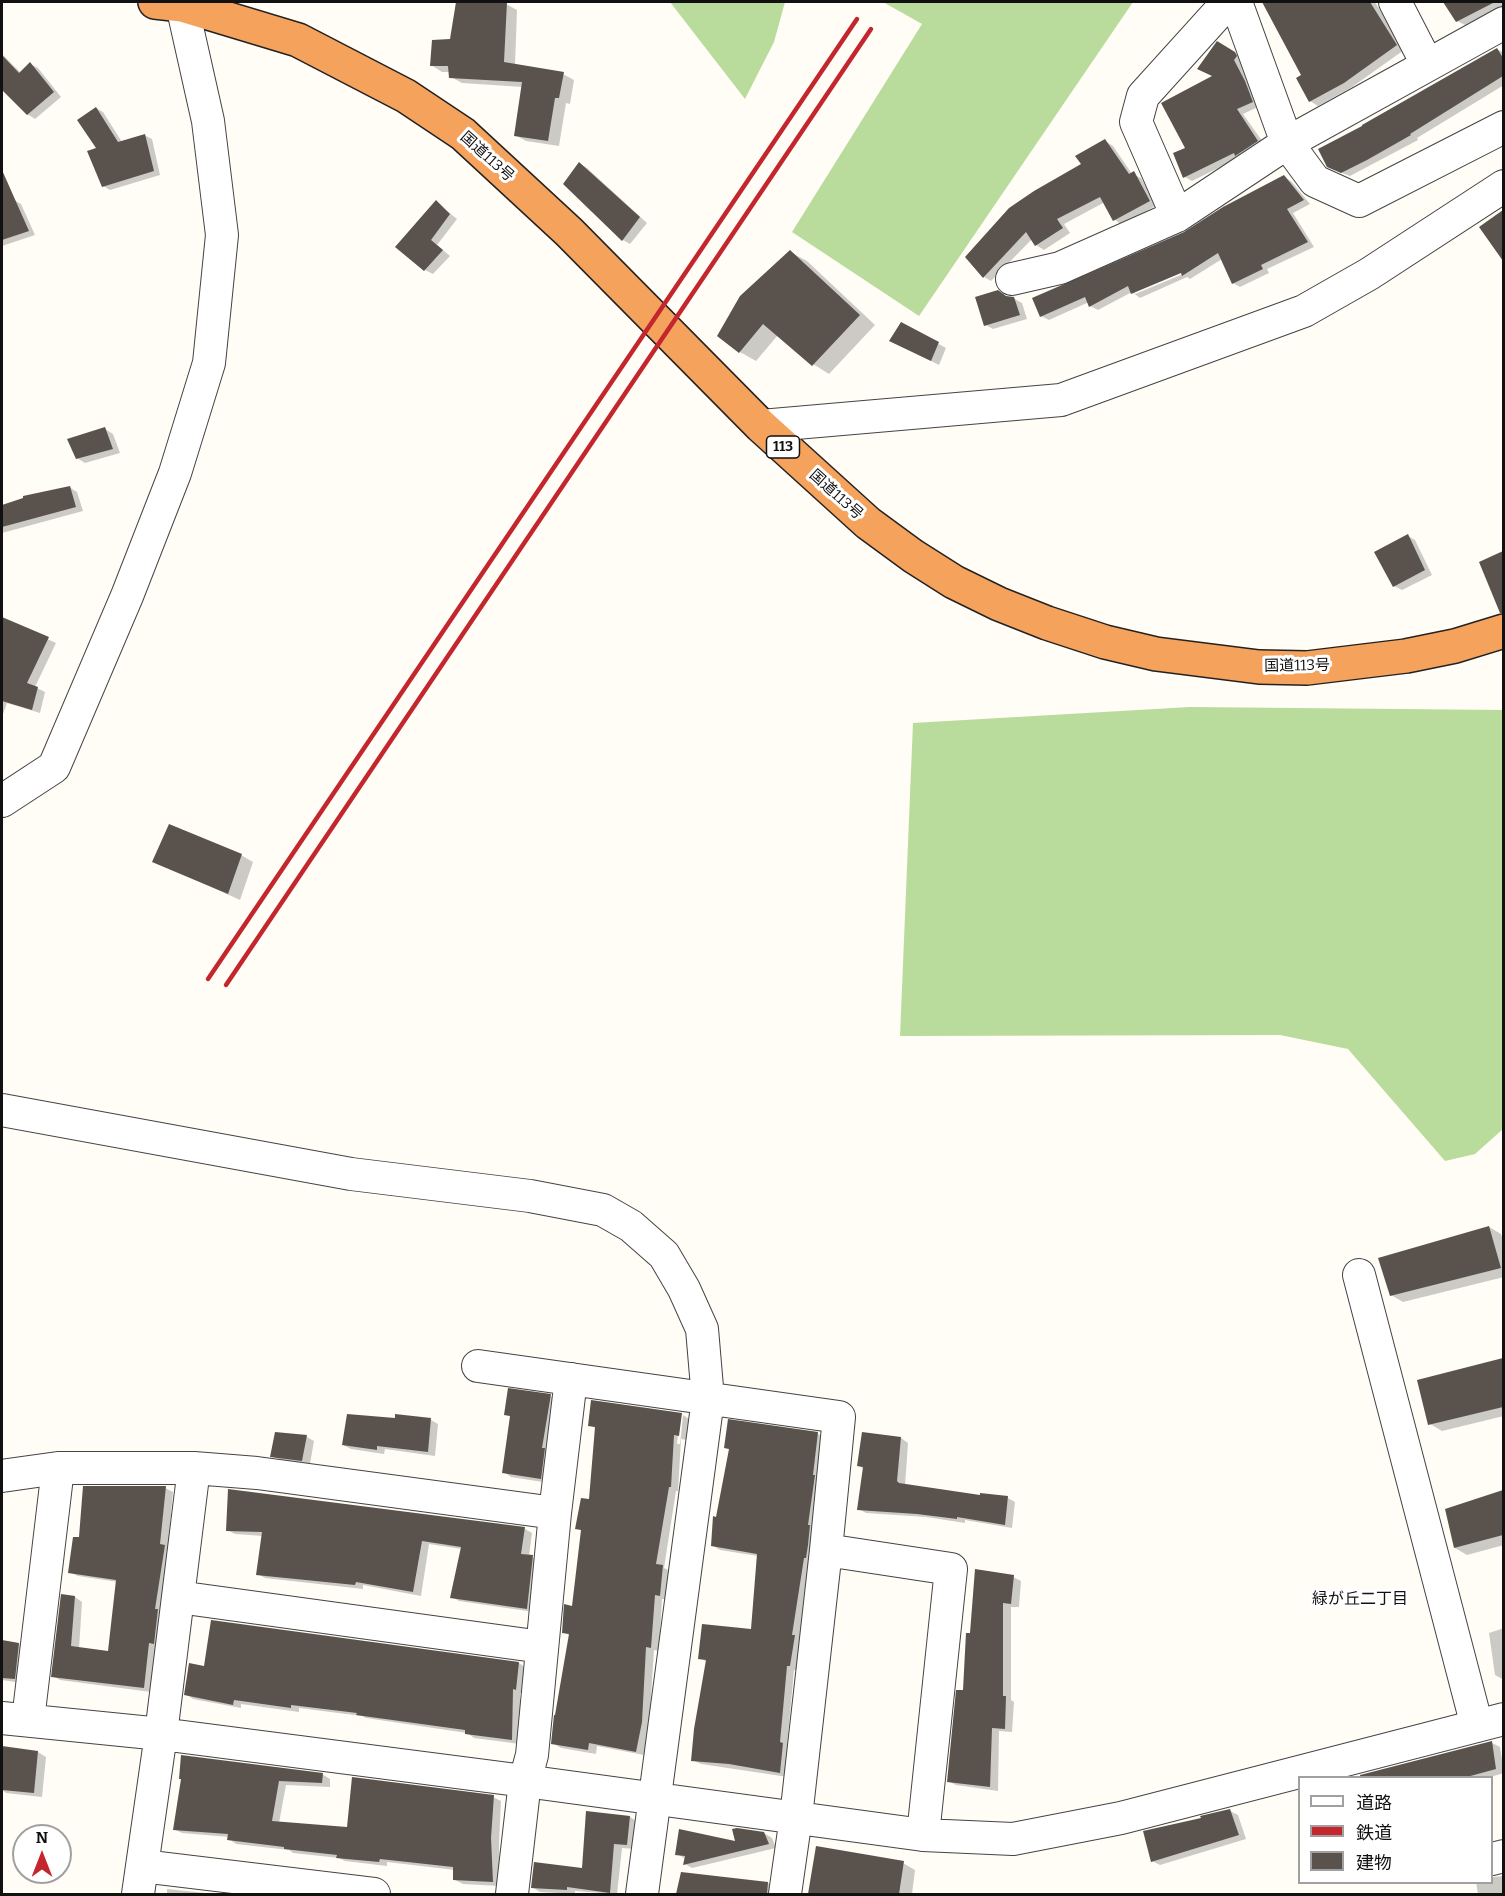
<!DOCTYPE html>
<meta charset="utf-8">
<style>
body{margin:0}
#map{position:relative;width:1505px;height:1896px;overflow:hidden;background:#fffdf5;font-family:Bitter,"Noto Sans JP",serif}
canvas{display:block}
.frame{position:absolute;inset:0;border:3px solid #111;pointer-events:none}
.legend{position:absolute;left:1298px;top:1776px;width:195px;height:108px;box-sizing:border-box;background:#fff;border:2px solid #a0a0a0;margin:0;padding:8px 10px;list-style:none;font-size:18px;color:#111}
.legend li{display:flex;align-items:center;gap:12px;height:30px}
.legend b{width:30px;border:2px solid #a0a0a0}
.north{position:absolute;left:12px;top:1824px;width:60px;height:60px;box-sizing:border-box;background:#fff;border:2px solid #a0a0a0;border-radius:50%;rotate:0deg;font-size:16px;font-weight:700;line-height:24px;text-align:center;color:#111}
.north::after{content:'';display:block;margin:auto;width:21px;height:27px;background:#c4262e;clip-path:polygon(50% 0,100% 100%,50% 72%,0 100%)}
</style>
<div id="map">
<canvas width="1505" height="1896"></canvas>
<div class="frame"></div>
<ul class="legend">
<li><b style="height:8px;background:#fff"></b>道路</li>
<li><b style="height:8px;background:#c4262e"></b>鉄道</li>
<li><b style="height:16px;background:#5a524d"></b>建物</li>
</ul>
<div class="north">N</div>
</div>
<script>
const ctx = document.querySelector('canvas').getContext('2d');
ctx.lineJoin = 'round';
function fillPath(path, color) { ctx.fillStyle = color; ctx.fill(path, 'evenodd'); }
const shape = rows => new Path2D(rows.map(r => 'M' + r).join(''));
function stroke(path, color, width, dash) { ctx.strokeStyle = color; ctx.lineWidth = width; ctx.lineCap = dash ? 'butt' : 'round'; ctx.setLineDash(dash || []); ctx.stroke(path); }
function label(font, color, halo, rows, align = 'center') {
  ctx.font = font + ' Bitter,"Noto Sans JP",serif'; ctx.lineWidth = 6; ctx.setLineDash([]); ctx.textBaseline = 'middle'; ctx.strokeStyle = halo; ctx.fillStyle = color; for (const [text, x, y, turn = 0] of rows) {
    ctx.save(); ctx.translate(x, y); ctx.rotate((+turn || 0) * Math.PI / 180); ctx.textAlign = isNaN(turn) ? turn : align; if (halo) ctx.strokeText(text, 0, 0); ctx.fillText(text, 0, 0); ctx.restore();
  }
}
fillPath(shape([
 [670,2,785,2,774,42,745,99],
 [883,2,1133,2,919,316,792,232,922,24],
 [1190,707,1503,710,1503,1129,1475,1154,1445,1161,1348,1049,1280,1035,900,1036,913,723]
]), '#b9dc9c');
fillPath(shape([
 [458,2,506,4,517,10,515,65,563,74,574,80,570,104,566,103,559,146,526,141,515,135,523,87,462,83,451,77,450,72,442,72,431,65,452,40],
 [1264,2,1375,2,1404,50,1352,87,1318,106,1310,101,1303,75],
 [1445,2,1504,2,1504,5,1465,25,1457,21],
 [1217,43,1243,58,1244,61,1241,65,1253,87,1260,106,1243,114,1265,145,1192,181,1185,177,1187,149,1214,76],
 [1497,49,1504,53,1504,85,1417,138,1418,140,1350,176,1337,171,1364,127],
 [2,54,21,73,30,64,38,68,61,97,35,119,27,114,2,87],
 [96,108,103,112,122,142,144,135,152,139,160,175,110,190,103,186],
 [1105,141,1113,146,1132,174,1141,178,1157,205,1122,225,1115,220,1105,202,1064,224,1070,233,1044,250,1036,245,1032,239,991,281,984,277],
 [580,164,587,168,647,223,630,244,623,240],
 [1284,177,1291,181,1310,204,1293,213,1314,247,1267,269,1269,273,1240,287,1233,283,1222,259,1190,279,1187,277,1140,298,1132,292,1098,310,1090,306,1089,302,1049,320,1041,316],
 [1187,269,1188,272,1135,294,1135,291],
 [14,200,21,204,35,235,2,246,2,205],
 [436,202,457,219,437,245,450,256,433,274,425,270],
 [1504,211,1504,256,1481,227],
 [790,252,807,261,875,325,829,374,813,364,778,335,756,361,740,352],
 [1008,298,1013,298,1022,303,1027,319,993,329,986,325],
 [902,324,946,348,939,365,899,345],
 [105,429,113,434,120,453,85,463,77,458],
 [69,487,77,492,83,511,2,533,2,507],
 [1408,536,1415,540,1432,575,1402,590,1394,586],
 [1504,552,1504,603,1496,599,1481,562],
 [6,620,56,643,35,687,45,692,40,713,7,703,2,717,2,630],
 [241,855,253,862,240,900,154,861],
 [1489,1227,1501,1234,1504,1243,1504,1277,1403,1302,1391,1295],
 [1504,1360,1504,1416,1442,1431,1430,1424,1419,1381],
 [550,1396,558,1400,549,1483,511,1477,504,1472,511,1417,506,1414],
 [681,1414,683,1415,680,1415,677,1444,680,1444,683,1415,689,1419,687,1440,681,1439,678,1491,676,1491,664,1568,670,1571,667,1599,662,1599,659,1651,654,1650,649,1727,644,1755,597,1746,596,1754,561,1748,553,1743,571,1636,563,1632,574,1607,582,1531,577,1528,591,1501,597,1429,590,1425],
 [396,1420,431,1420,438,1424,435,1456,385,1449,384,1454,351,1449,343,1445],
 [276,1433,307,1437,314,1441,310,1464,280,1460,272,1456],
 [818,1434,826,1438,812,1561,800,1640,802,1641,798,1670,794,1670,787,1747,790,1749,788,1777,701,1764,693,1760,707,1662,700,1658,752,1631,758,1556,720,1550,712,1545,730,1450,725,1447],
 [901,1438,908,1443,905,1486,981,1496,1008,1498,1015,1502,1012,1528,965,1520,965,1523,926,1517,866,1513,859,1509,864,1469,859,1466],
 [165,1488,173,1492,168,1548,172,1551,151,1692,60,1680,53,1676,75,1597,82,1602,79,1649,110,1653,118,1582,78,1576,70,1572,80,1539],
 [230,1490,525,1529,532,1533,529,1556,540,1561,534,1612,459,1601,452,1597,462,1549,429,1544,421,1596,363,1585,363,1589,265,1578,258,1574,263,1536,235,1534,227,1530],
 [1504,1492,1504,1545,1467,1555,1455,1548,1447,1510],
 [1013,1577,1021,1581,1019,1607,1011,1607,1011,1700,1014,1702,1012,1732,999,1731,998,1791,956,1785,948,1781,964,1692],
 [1504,1628,1504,1680,1495,1675,1489,1633],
 [2,1642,19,1644,26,1649,22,1683,2,1680],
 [519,1663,526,1668,524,1693,520,1693,520,1744,474,1738,467,1733,366,1718,362,1716,299,1708,299,1712,241,1704,241,1708,193,1699,186,1694,206,1667],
 [1492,1743,1500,1747,1504,1773,1487,1778,1356,1778],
 [2,1747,38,1752,46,1757,42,1797,6,1793,2,1790],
 [322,1774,330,1779,330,1787,286,1785,279,1823,348,1829,493,1797,501,1801,499,1843,500,1886,463,1884,455,1880,455,1870,387,1862,387,1866,345,1861,339,1858,293,1853,289,1850,236,1844,229,1839,229,1837,182,1833,174,1829,183,1779],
 [1230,1811,1238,1815,1246,1839,1160,1865,1152,1861],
 [587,1812,630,1817,638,1822,635,1849,622,1848,617,1894,575,1891,575,1894,540,1892,532,1887,583,1870],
 [764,1833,772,1838,776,1848,692,1868,685,1864,686,1859,677,1854,737,1842],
 [817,1848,903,1863,915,1870,912,1894,810,1894],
 [682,1874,768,1883,775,1888,774,1894,678,1894],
 [1504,1876,1504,1894,1478,1894,1476,1882,1492,1882,1492,1877],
 [167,1889,215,1894,167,1894]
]), '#0003');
fillPath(shape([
 [456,2,507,2,504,62,564,72,559,98,555,98,548,141,514,136,522,82,449,78,448,66,430,66,432,40,450,39],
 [1262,2,1370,2,1397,45,1344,83,1309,102,1296,78,1301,75],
 [1443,2,1495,2,1456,22],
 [1217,41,1235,52,1237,56,1234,60,1245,81,1253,102,1237,109,1258,141,1235,156,1234,153,1183,178,1173,153,1185,148,1161,103,1212,76,1197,69],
 [1497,48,1503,58,1503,76,1410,134,1411,135,1367,160,1341,173,1327,167,1318,149,1362,126,1362,125],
 [2,55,19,73,30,62,54,92,27,115,2,90],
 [96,107,118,142,145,134,154,171,102,187,87,151,96,148,77,120],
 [1105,139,1129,174,1134,171,1150,201,1113,221,1100,197,1057,219,1063,228,1035,246,1026,232,983,278,965,257,1009,208,1034,191,1081,164,1075,156],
 [579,162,640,217,622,241,563,184],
 [2,170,29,231,2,240],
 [1284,175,1304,200,1287,209,1308,242,1261,265,1263,269,1232,284,1218,253,1182,276,1181,273,1131,294,1128,286,1089,307,1085,297,1040,317,1032,298,1184,232,1223,207],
 [436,200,450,214,431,240,443,250,424,271,395,247],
 [1503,210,1503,261,1479,227],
 [790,250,860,315,812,366,763,324,739,353,717,336,740,296],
 [998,290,1006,296,1014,297,1020,315,984,326,975,297],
 [901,322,939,342,931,361,889,341],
 [105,427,113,449,76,459,67,439],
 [70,486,76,507,2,527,2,505,23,498,23,496],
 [1408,534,1425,570,1393,587,1374,552],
 [1503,551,1503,613,1500,613,1479,562],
 [2,617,49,637,27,683,38,687,32,710,2,701],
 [169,824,242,854,228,894,152,862],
 [1489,1226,1501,1268,1390,1296,1378,1258],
 [1503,1358,1503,1407,1428,1425,1417,1380],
 [508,1388,551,1394,542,1448,545,1448,541,1479,502,1473,510,1416,504,1415],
 [591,1400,682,1413,679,1436,674,1435,671,1487,669,1487,656,1564,663,1565,660,1596,655,1595,651,1648,646,1647,642,1722,636,1752,589,1743,588,1750,551,1744,554,1715,555,1715,569,1634,562,1633,564,1604,572,1606,581,1530,575,1529,581,1498,589,1499,595,1427,588,1426],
 [347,1414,395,1418,395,1414,431,1418,428,1452,377,1446,377,1450,342,1445],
 [728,1419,818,1432,813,1475,815,1475,808,1525,810,1525,808,1545,806,1558,804,1558,792,1635,795,1635,790,1666,787,1666,780,1742,783,1743,780,1773,729,1764,691,1761,694,1729,706,1660,698,1659,702,1624,751,1629,757,1554,711,1546,713,1516,716,1517,729,1449,724,1448],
 [275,1432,307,1435,302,1461,270,1457],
 [862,1432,901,1437,897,1481,899,1483,980,1495,980,1493,1008,1496,1005,1525,957,1517,957,1519,917,1514,857,1510,863,1467,857,1466],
 [83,1486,166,1486,160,1544,165,1545,155,1609,158,1609,154,1644,149,1643,144,1688,51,1677,61,1594,75,1596,71,1646,108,1651,116,1580,68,1573,73,1537,79,1537],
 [228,1489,525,1527,521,1554,533,1555,527,1609,450,1598,461,1547,422,1541,413,1592,356,1582,355,1585,256,1575,262,1532,226,1531],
 [1503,1490,1503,1535,1454,1548,1445,1509],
 [975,1569,1014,1575,1011,1604,1003,1603,1003,1696,1006,1696,1005,1729,992,1728,990,1787,947,1782,956,1690,963,1690,966,1633,970,1633],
 [211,1620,519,1662,516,1690,513,1689,512,1740,465,1734,465,1730,356,1715,357,1713,291,1705,291,1708,234,1700,233,1705,184,1695,189,1663,204,1666],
 [2,1640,19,1643,15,1679,2,1678],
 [1492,1741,1496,1769,1463,1778,1360,1778,1360,1775],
 [2,1746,38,1751,34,1793,2,1790],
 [181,1755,323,1773,322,1783,279,1781,272,1821,347,1827,352,1777,494,1795,491,1838,493,1882,453,1880,453,1867,380,1859,379,1862,336,1858,337,1855,284,1849,284,1847,227,1840,228,1834,173,1830,181,1779,179,1779],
 [1230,1809,1239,1835,1151,1862,1143,1831,1201,1818,1200,1816],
 [586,1811,630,1816,627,1845,614,1844,610,1893,567,1887,567,1890,531,1888,534,1862,582,1868],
 [737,1828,764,1832,769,1844,683,1865,685,1856,675,1855,679,1829,735,1841,732,1829],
 [816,1846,904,1861,899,1894,808,1894],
 [681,1872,768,1882,767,1894,676,1894]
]), '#5a524d');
const minor = shape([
 [1236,2,1287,143,1315,181,1359,201,1504,127],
 [1395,2,1427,64],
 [1177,216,1136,122,1143,96,1228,2],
 [1012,279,1060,268,1177,216,1287,143,1504,23],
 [761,426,1061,400,1304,311,1369,274,1504,186],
 [2,801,54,767,127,596,175,473,209,363,222,235,208,121,182,5],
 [2,1110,351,1174,530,1196,603,1210,631,1226,664,1255,684,1289,702,1329,708,1399,642,1894],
 [1359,1275,1477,1726],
 [478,1366,839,1417,826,1550,951,1569,923,1835],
 [2,1476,58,1468,194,1468,257,1473,555,1513,532,1755,525,1781,512,1894],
 [555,1513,571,1379],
 [178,1597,542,1647],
 [2,1718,161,1734,525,1781,923,1835,1013,1839,1121,1818,1504,1719],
 [28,1720,58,1468],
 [1492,1859,1504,1856],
 [142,1866,374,1894],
 [138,1894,161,1734,194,1468],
 [785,1894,796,1817,826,1550]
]);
const highway = shape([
 [155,2,182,5,298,40,406,96,463,134,569,232,761,426,868,523,913,556,954,582,999,604,1047,623,1105,642,1156,654,1259,667,1307,668,1406,656,1455,646,1504,631]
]);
stroke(minor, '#444', 34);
stroke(highway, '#222', 36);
stroke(minor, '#fff', 32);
stroke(highway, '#f5a25d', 33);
stroke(shape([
 [208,979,857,19],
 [226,985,871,29]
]), '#c4262e', 4.5);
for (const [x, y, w] of [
 [783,447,33]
]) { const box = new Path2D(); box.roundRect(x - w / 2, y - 11, w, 22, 4.5); ctx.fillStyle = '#fff'; ctx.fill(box); stroke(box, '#111', 1.5); }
label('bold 14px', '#111', null, [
 ["113",783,447]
]);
label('15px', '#111', '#fff', [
 ["国道113号",487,157,42],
 ["国道113号",836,495,42],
 ["国道113号",1297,666,-1]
]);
label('16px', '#111', '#fff', [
 ["緑が丘二丁目",1360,1600]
]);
</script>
